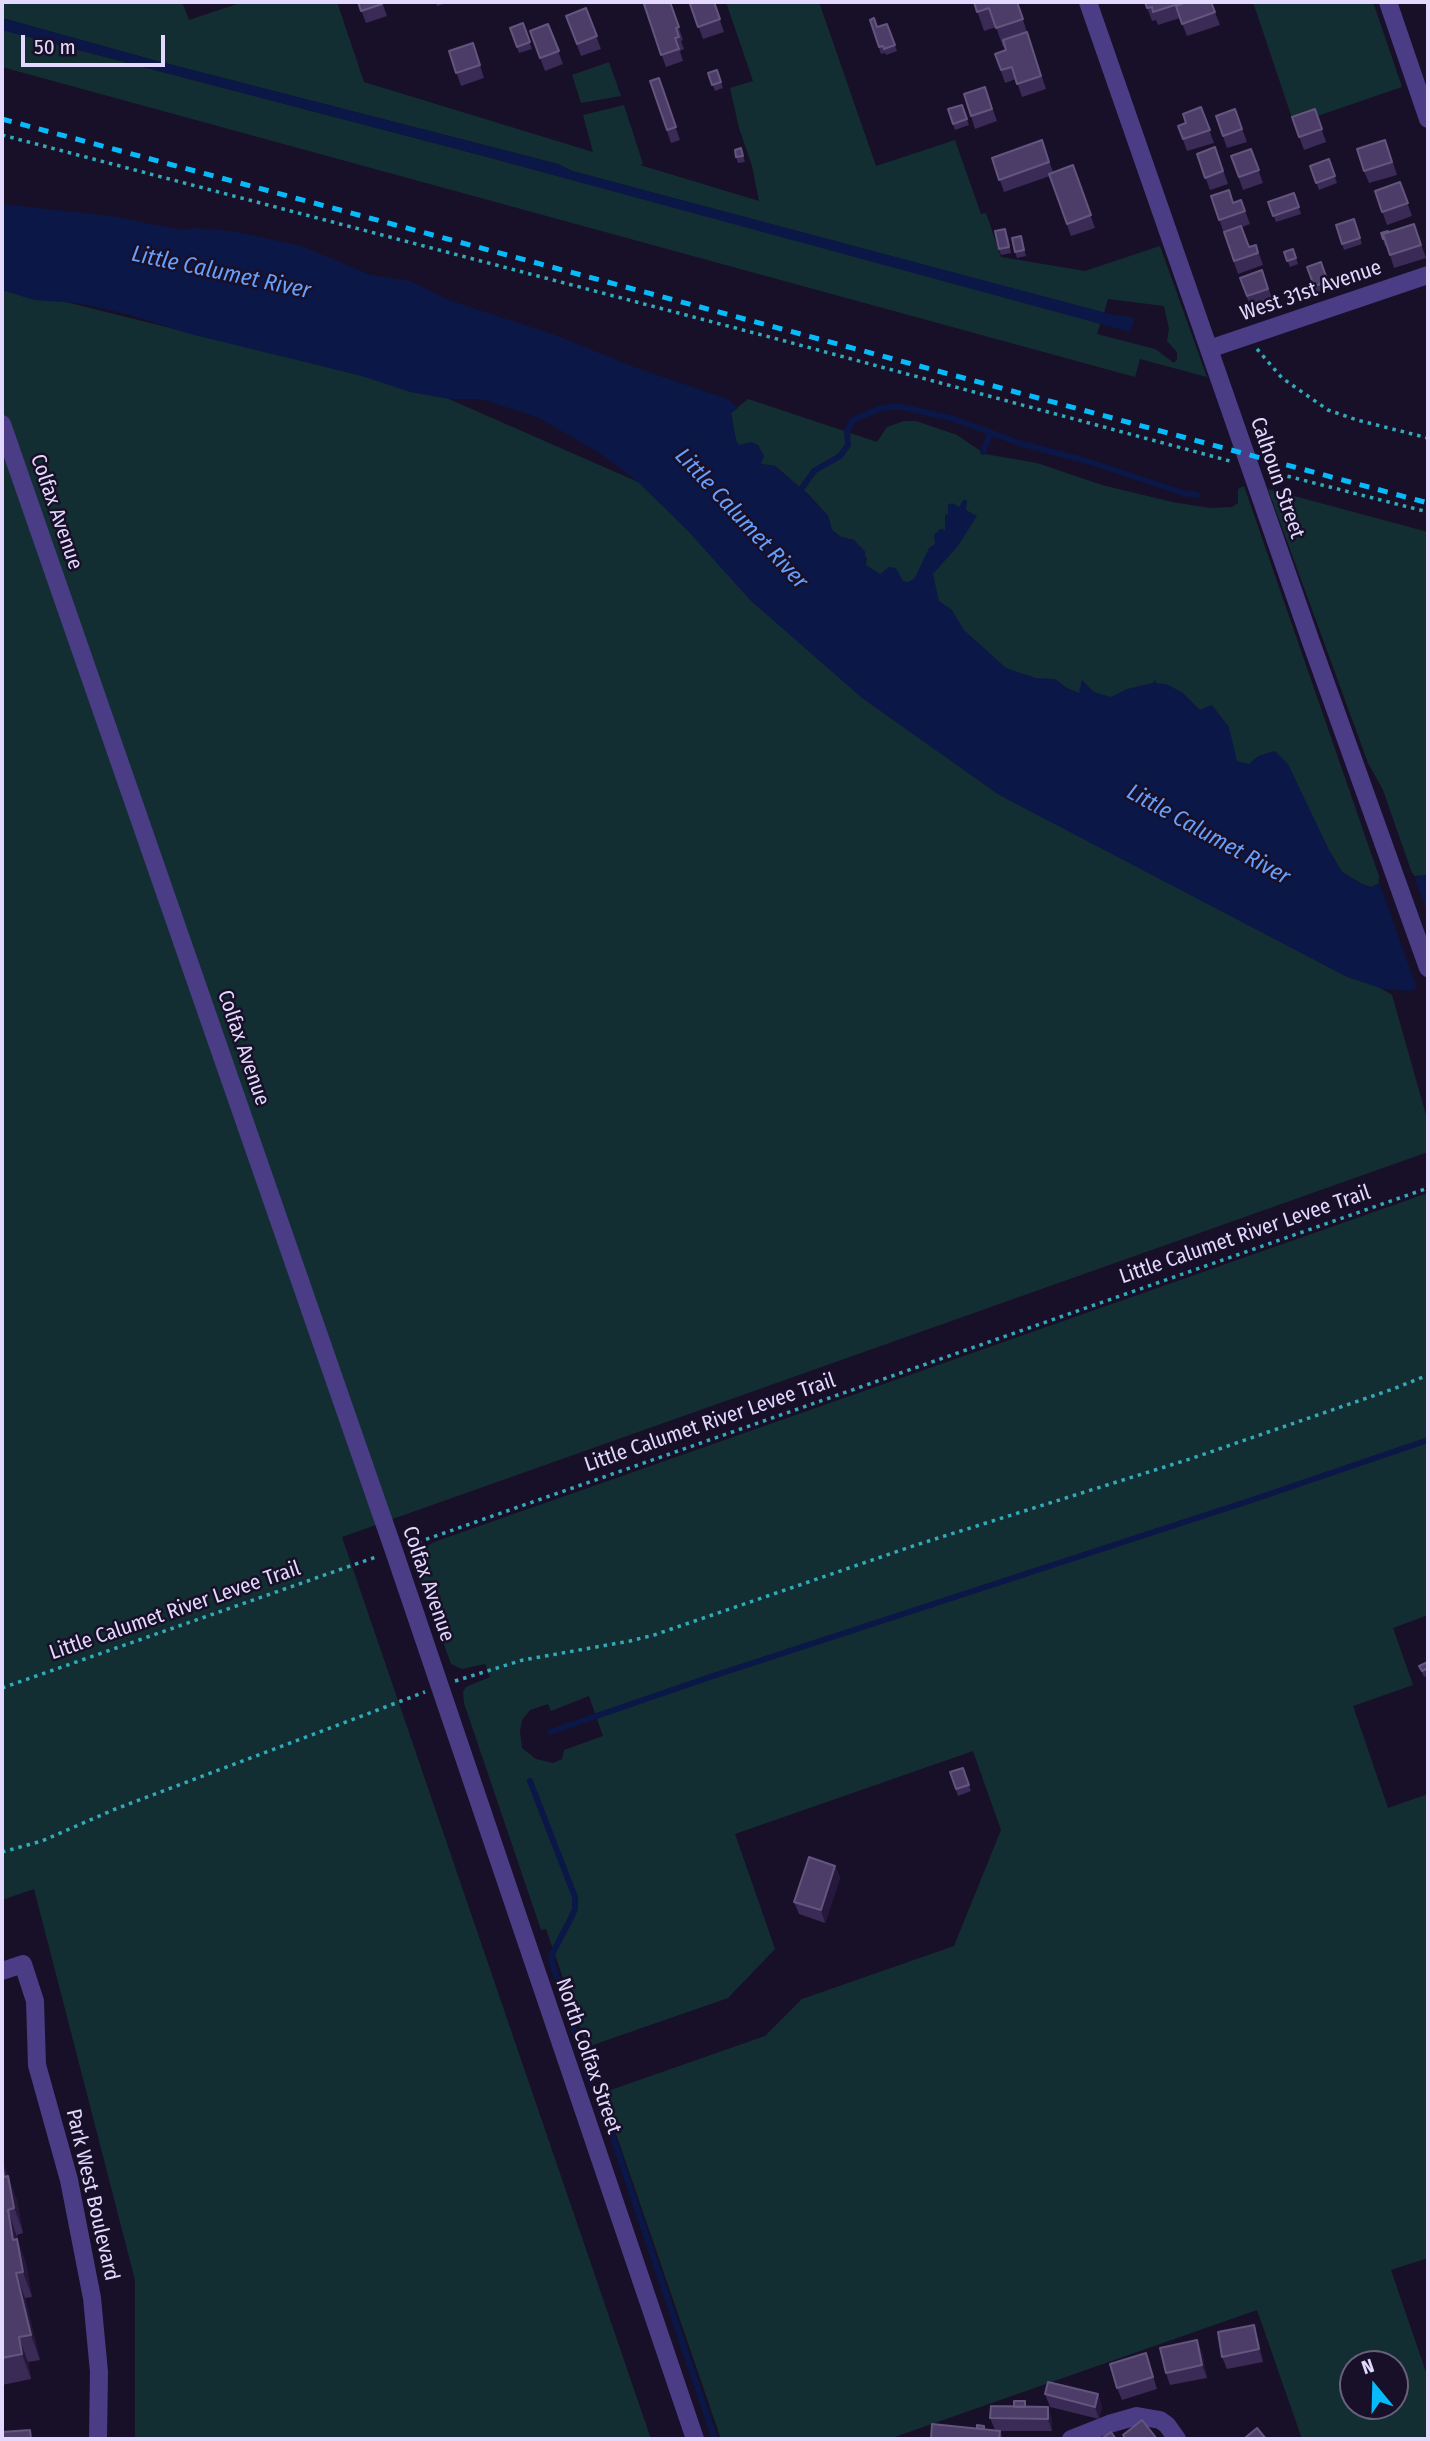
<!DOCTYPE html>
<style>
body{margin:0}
#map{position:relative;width:1430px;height:2441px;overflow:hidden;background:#181028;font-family:"Fira Sans Condensed",sans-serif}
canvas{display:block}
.frame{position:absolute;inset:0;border:4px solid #e3d8fe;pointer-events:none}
.north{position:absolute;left:1339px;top:2350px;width:70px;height:70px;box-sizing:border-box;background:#181028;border:2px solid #69607e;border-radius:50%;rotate:341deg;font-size:19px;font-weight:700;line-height:28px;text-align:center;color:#e3d8fe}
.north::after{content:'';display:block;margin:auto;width:24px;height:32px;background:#07bbfb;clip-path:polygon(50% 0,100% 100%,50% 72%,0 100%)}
.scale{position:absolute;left:21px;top:35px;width:144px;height:32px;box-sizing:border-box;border:4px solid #e3d8fe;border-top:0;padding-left:9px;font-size:21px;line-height:24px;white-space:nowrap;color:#e3d8fe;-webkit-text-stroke:5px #181028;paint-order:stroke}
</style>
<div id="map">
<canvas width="1430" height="2441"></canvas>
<div class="frame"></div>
<div class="north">N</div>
<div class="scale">50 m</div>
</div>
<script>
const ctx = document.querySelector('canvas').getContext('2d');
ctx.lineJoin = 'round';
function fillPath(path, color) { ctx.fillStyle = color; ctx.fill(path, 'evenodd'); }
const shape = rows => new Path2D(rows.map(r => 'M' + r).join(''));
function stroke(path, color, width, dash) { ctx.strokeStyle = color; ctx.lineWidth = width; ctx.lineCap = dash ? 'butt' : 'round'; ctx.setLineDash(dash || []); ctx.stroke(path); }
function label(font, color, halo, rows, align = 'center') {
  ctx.font = font + ' "Fira Sans Condensed",sans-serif'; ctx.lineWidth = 5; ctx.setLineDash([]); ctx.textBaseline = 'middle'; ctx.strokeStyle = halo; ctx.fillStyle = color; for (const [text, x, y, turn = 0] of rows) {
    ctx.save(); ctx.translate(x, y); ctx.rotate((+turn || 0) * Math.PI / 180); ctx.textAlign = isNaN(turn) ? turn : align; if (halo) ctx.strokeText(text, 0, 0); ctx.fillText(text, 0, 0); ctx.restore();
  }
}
fillPath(shape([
 [2,2,182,2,189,20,243,2,337,2,364,82,593,152,583,115,624,105,643,164,640,165,759,201,752,166,739,128,730,88,753,81,726,2,819,2,876,166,955,140,981,214,986,213,1001,257,1085,271,1160,246,1207,377,1140,359,1135,377,2,67,2,30,476,154,1101,322,1097,334,1155,349,1174,363,1177,359,1177,352,1167,341,1169,329,1164,306,1108,299,1104,313,572,171,558,164,157,61,2,18],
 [1253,2,1373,2,1402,87,1294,124],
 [609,62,621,96,581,103,572,75],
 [6,287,442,396,638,482,940,722,1392,995,1428,1122,1428,1152,342,1537,651,2439,135,2439,135,2280,34,1889,2,1900,2,291],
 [748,399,877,442,887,427,904,421,916,421,957,435,985,454,1037,463,1102,485,1172,502,1210,508,1232,507,1238,503,1238,489,1244,486,1381,882,1371,887,1362,884,1342,872,1330,852,1235,770,1154,683,1133,713,1015,678,880,574,871,570,865,565,867,559,854,540,841,537,832,530,828,516,809,495,775,466,761,464,739,446,736,441,731,413],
 [1268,489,1428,532,1428,875,1413,876,1383,790,1368,763],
 [1428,1193,1428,1615,1393,1628,1413,1685,1353,1706,1388,1808,1428,1794,1428,2258,1391,2270,1428,2378,1428,2439,1302,2439,1257,2310,889,2439,721,2439,602,2093,765,2036,802,1999,954,1946,1001,1830,973,1751,735,1834,775,1949,728,1998,587,2047,546,1929,541,1930,464,1703,463,1692,466,1687,490,1677,485,1664,462,1669,451,1664,416,1567,418,1556,424,1548,434,1542],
 [589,1696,603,1736,564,1750,562,1759,553,1763,536,1759,522,1748,520,1731,522,1720,530,1710,548,1704,551,1711],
 [1353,2364,1395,2364,1395,2406,1353,2406]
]), '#132e32');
fillPath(shape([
 [2,18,157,61,558,164,572,171,1114,315,1132,317,1134,321,1130,332,476,154,2,30],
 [2,204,111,216,181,230,195,228,238,232,301,246,371,275,410,281,446,299,555,335,634,367,728,399,738,408,731,413,736,441,739,445,751,442,758,445,764,456,761,464,775,466,809,495,828,516,832,530,841,537,854,540,865,551,866,565,880,574,889,567,896,568,903,581,908,582,915,578,929,548,935,544,934,535,940,529,945,530,945,515,948,514,948,505,952,503,959,507,964,499,967,501,966,510,977,516,958,546,933,574,939,601,952,610,964,630,1006,668,1036,678,1055,679,1067,688,1079,693,1082,680,1094,692,1111,697,1127,689,1153,683,1155,679,1156,683,1166,684,1182,692,1200,710,1212,705,1229,727,1237,761,1249,764,1258,756,1275,751,1288,764,1330,852,1342,872,1361,884,1371,887,1381,882,1428,875,1428,985,1409,991,1383,989,1347,977,999,795,862,698,750,600,688,531,638,482,601,454,539,418,481,399,449,399,410,392,359,375,190,334,127,314,78,303,34,300,2,290]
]), '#0b1746');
fillPath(shape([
 [1413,873,1428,915,1428,988,1418,992,1378,879]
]), '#181028');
stroke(shape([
 [983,452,990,434],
 [797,495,814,471,840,456,848,445,847,431,853,420,881,408,890,407,902,407,954,419,1022,444,1087,461,1183,493,1197,495],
 [550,1732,710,1677,1258,1498,1428,1440],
 [530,1781,575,1897,575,1909,570,1920,552,1954,551,1960,580,2048],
 [587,2075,600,2099,715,2439]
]), '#0b1746', 6);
stroke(shape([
 [2,135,781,340,1230,461],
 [1257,349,1282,378,1328,410,1357,420,1428,438],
 [1271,472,1428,512],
 [410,1545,1428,1188],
 [455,1681,523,1660,630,1641,654,1635,916,1545,1190,1459,1393,1389,1428,1375],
 [2,1688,376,1557],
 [2,1852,42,1841,113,1810,425,1692]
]), '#32aab9', 3.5, [3.5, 5]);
stroke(shape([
 [1088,2,1311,642,1428,968],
 [1388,2,1428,119],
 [1209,349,1428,275],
 [2,424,394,1551,695,2439],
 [2,1971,23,1964,35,2001,37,2065,69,2180,92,2298,99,2372,98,2439],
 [1071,2439,1109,2424,1137,2416,1160,2420,1167,2425,1177,2439]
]), '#4b3c86', 18);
stroke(shape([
 [2,119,1428,503]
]), '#07bbfb', 5, [10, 9]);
fillPath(shape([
 [358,2,382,2,387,16,366,23],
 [436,2,450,2,437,6],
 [642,2,670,2,683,40,681,41,684,49,680,51,683,61,666,67],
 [714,2,724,32,703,39,690,4],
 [974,2,1017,2,1046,89,1022,97,1016,79,1005,83,995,54,1006,50,1005,46,1003,47,996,27,984,31],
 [1145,2,1179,5,1211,2,1220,25,1187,36,1180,18,1158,25,1156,20,1152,21],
 [586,8,601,49,581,56,566,16],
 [870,20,877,27,887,24,897,51,886,55,885,53,881,54],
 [523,23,532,49,519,53,510,28],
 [548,24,563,64,545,71,530,31],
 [473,43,484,78,461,86,449,51],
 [717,70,723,88,715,91,708,73],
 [659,78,680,140,671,143,650,81],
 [985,87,997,121,975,129,964,94],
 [962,105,969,125,955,130,948,109],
 [1201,107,1214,143,1187,151,1178,126,1186,123],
 [1235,109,1247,142,1227,148,1216,116],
 [1315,109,1326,142,1304,150,1292,117],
 [1042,140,1053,172,1073,165,1095,228,1071,236,1050,176,1004,192,992,158],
 [1215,147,1228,184,1210,190,1197,154],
 [1251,149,1263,183,1243,190,1231,156],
 [1390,153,1397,175,1369,183,1364,171],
 [743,155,745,162,738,163,736,157],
 [1329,159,1337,183,1319,190,1310,166],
 [1400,182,1412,216,1387,225,1375,191],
 [1294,193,1301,214,1276,222,1268,202],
 [1211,196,1234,203,1241,200,1250,224,1242,227,1249,247,1256,245,1263,265,1238,274],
 [1354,219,1362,244,1344,250,1336,225],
 [1414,224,1426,258,1394,268,1387,245,1385,246,1381,233,1388,232],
 [1008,236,1011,253,1001,255,999,249],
 [1021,236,1026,256,1017,258,1015,252],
 [1293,249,1298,264,1290,267,1284,252],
 [1321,262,1330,288,1316,293,1307,267],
 [1262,270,1273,301,1251,309,1240,278],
 [1428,1662,1428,1675,1424,1677,1419,1666],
 [963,1768,971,1791,958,1796,950,1772],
 [835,1866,840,1878,825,1923,799,1914,794,1902],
 [2,2159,17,2201,23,2233,17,2235,18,2243,26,2264,32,2297,25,2298,40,2360,28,2362,31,2379,2,2385],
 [1258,2338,1263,2362,1227,2369,1222,2357],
 [1197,2340,1202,2353,1207,2378,1170,2385,1166,2373],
 [1146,2353,1157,2389,1122,2400,1117,2388],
 [1045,2394,1098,2394,1102,2407,1099,2419,1050,2407],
 [1027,2407,1052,2419,1052,2431,1000,2431,1003,2439,931,2439,931,2438,977,2428,984,2426,985,2429,995,2430,990,2418]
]), '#3a2a56');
fillPath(shape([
 [835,1866,840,1878,825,1923,821,1910],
 [2,2159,17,2201,23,2233,4,2177],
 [8,2210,26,2264,32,2297,23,2272,13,2240],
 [16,2273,25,2298,40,2360,31,2335],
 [1254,2325,1258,2338,1263,2362,1259,2349],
 [19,2337,28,2362,31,2379,22,2354],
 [1197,2340,1202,2353,1207,2378,1202,2365],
 [1098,2394,1102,2407,1099,2419,1095,2407],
 [1048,2407,1052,2419,1052,2431,1048,2419]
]), '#25183c');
const building = shape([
 [358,2,382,2,382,4,361,11,358,2],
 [651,2,670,2,679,27,676,28,679,37,675,38,679,49,661,55,644,4,651,2],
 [697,2,714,2,720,19,698,27,690,4,697,2],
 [974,2,1017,2,1023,19,996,28,989,8,977,12,974,2],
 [1145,2,1178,2,1178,4,1153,12,1152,7,1147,8,1145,2],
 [1187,2,1211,2,1215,12,1182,24,1176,6,1187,2],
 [586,8,597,36,577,44,566,16,586,8],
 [874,18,877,27,887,24,895,45,884,49,883,46,879,47,870,20,874,18],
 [523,23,530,42,517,47,510,28,523,23],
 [548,24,559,51,540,58,530,31,548,24],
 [1027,32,1041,76,1017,84,1012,67,1001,70,995,54,1006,50,1003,40,1027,32],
 [473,43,480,65,456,73,449,51,473,43],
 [717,70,721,82,712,85,708,73,717,70],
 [659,78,676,127,667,130,650,81,659,78],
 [985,87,992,109,971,116,964,94,985,87],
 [962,105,967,119,953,124,948,109,962,105],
 [1201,107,1210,130,1183,139,1178,126,1186,123,1183,114,1201,107],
 [1235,109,1242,129,1223,136,1216,116,1235,109],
 [1315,109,1322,129,1299,137,1292,117,1315,109],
 [1042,140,1049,162,999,180,992,158,1042,140],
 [1385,140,1392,162,1364,171,1357,149,1385,140],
 [1215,147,1223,171,1205,178,1197,154,1215,147],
 [741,148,743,156,736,157,735,150,741,148],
 [1251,149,1259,170,1239,177,1231,156,1251,149],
 [1329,159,1335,176,1316,183,1310,166,1329,159],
 [1073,165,1091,215,1067,224,1049,174,1073,165],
 [1400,182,1408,203,1382,212,1375,191,1400,182],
 [1229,190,1233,203,1241,200,1245,211,1219,220,1211,196,1229,190],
 [1294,193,1299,207,1273,216,1268,202,1294,193],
 [1354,219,1360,238,1342,244,1336,225,1354,219],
 [1414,224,1421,245,1390,255,1383,234,1414,224],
 [1241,226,1249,247,1256,245,1258,253,1234,261,1224,232,1241,226],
 [1005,229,1009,247,999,249,995,231,1005,229],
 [1388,231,1388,232,1383,234,1384,239,1383,239,1381,233,1388,231],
 [1021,236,1024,250,1015,252,1012,238,1021,236],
 [1293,249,1296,258,1287,261,1284,252,1293,249],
 [1321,262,1328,282,1314,286,1307,267,1321,262],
 [1262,270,1268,289,1247,296,1240,278,1262,270],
 [1428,1662,1428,1668,1422,1671,1419,1666,1428,1662],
 [963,1768,969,1785,956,1789,950,1772,963,1768],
 [809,1857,835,1866,821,1910,794,1902,809,1857],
 [2,2162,4,2177,8,2176,14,2208,8,2210,13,2240,17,2239,23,2272,16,2273,31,2335,19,2337,22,2354,2,2358,2,2162],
 [1254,2325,1259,2349,1222,2357,1218,2332,1254,2325],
 [1197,2340,1202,2365,1166,2373,1160,2348,1197,2340],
 [1146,2353,1153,2377,1117,2388,1110,2364,1146,2353],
 [1048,2382,1098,2394,1095,2407,1045,2394,1048,2382],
 [1014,2401,1025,2401,1025,2407,1014,2407,1014,2401],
 [991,2406,1048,2407,1048,2419,990,2418,991,2406],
 [1142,2420,1157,2439,1126,2439,1123,2435,1142,2420],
 [932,2424,1000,2431,999,2439,947,2439,931,2438,932,2424],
 [977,2425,984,2426,984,2429,977,2428,977,2425],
 [1257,2428,1266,2439,1248,2439,1246,2437,1257,2428],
 [30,2430,31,2439,2,2439,2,2432,30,2430],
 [1111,2432,1116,2439,1101,2439,1111,2432]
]);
fillPath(building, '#4c3d68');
stroke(building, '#64557f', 2);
label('21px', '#e3d8fe', '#181028', [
 ["West 31st Avenue",1311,291,-19],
 ["Calhoun Street",1277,478,71],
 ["Colfax Avenue",56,512,71],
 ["Colfax Avenue",243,1048,71],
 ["Little Calumet River Levee Trail",1245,1235,-19],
 ["Little Calumet River Levee Trail",710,1423,-19],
 ["Colfax Avenue",428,1584,71],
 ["Little Calumet River Levee Trail",175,1611,-19],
 ["North Colfax Street",588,2056,71],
 ["Park West Boulevard",92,2195,77]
]);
label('italic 23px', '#679ffd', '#181028', [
 ["Little Calumet River",221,273,12],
 ["Little Calumet River",741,519,47],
 ["Little Calumet River",1208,835,29]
]);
</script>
